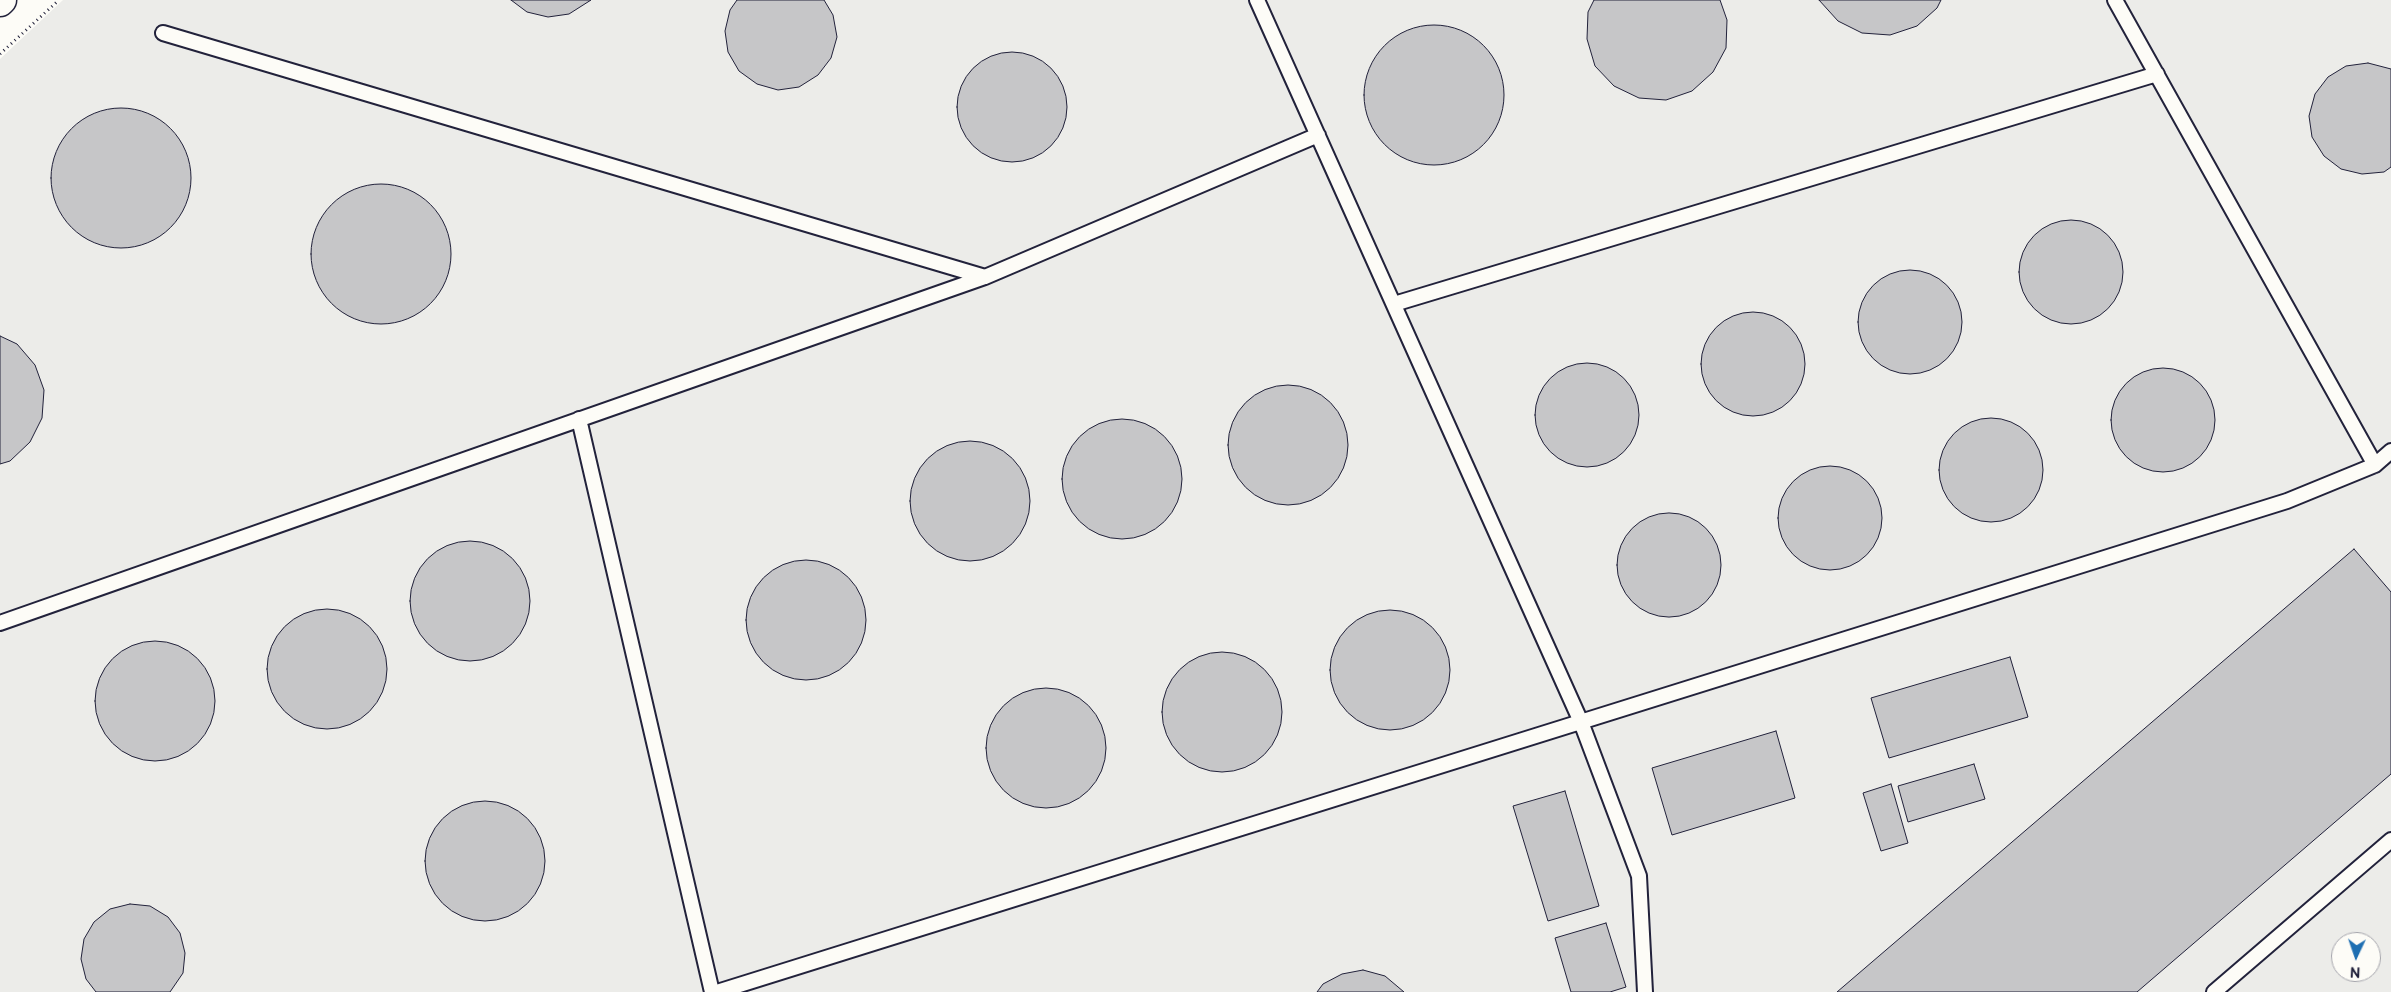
<!DOCTYPE html>
<style>
body{margin:0}
#map{position:relative;width:2391px;height:992px;overflow:hidden;background:#fdfcf7;font-family:"Balsamiq Sans",sans-serif}
canvas{display:block}
.north{position:absolute;left:2331px;top:932px;width:50px;height:50px;box-sizing:border-box;background:#fdfcf7;border:1px solid #a5a5ac;border-radius:50%;rotate:183deg;font-size:14px;font-weight:700;line-height:20px;text-align:center;color:#22223b}
.north::after{content:'';display:block;margin:auto;width:18px;height:22px;background:#1f6fb2;clip-path:polygon(50% 0,100% 100%,50% 72%,0 100%)}
</style>
<div id="map">
<canvas width="2391" height="992"></canvas>
<div class="north">N</div>
</div>
<script>
const ctx = document.querySelector('canvas').getContext('2d');
ctx.lineJoin = 'round';
function fillPath(path, color) { ctx.fillStyle = color; ctx.fill(path, 'evenodd'); }
const shape = rows => new Path2D(rows.map(r => 'M' + r).join(''));
function stroke(path, color, width, dash) { ctx.strokeStyle = color; ctx.lineWidth = width; ctx.lineCap = dash ? 'butt' : 'round'; ctx.setLineDash(dash || []); ctx.stroke(path); }
fillPath(shape([
 [63,0,2391,0,2391,992,0,992,0,59],
 [2341,942,2371,942,2371,972,2341,972]
]), '#ecece9');
const building = shape([
 [511,0,591,0,569,14,548,17,527,12,511,0],
 [737,0,824,0,833,15,837,37,831,58,818,75,799,87,778,90,757,84,739,71,728,52,725,31,730,10,737,0],
 [1594,0,1720,0,1727,20,1726,48,1713,72,1692,91,1666,100,1639,98,1614,86,1595,66,1587,39,1588,12,1594,0],
 [1819,0,1941,0,1937,8,1917,26,1890,35,1862,33,1838,21,1819,0],
 '1364 95a70 70 0 1 1 140 0a70 70 0 1 1-140 0Z',
 '957 107a55 55 0 1 1 110 0a55 55 0 1 1-110 0Z',
 [2368,63,2391,69,2391,167,2384,172,2362,174,2341,169,2324,156,2312,137,2309,116,2315,94,2328,77,2346,66,2368,63],
 '51 178a70 70 0 1 1 140 0a70 70 0 1 1-140 0Z',
 '311 254a70 70 0 1 1 140 0a70 70 0 1 1-140 0Z',
 '2019 272a52 52 0 1 1 104 0a52 52 0 1 1-104 0Z',
 '1858 322a52 52 0 1 1 104 0a52 52 0 1 1-104 0Z',
 '1701 364a52 52 0 1 1 104 0a52 52 0 1 1-104 0Z',
 [0,336,17,344,35,365,44,390,42,418,30,442,10,461,0,464,0,336],
 '1535 415a52 52 0 1 1 104 0a52 52 0 1 1-104 0Z',
 '2111 420a52 52 0 1 1 104 0a52 52 0 1 1-104 0Z',
 '1228 445a60 60 0 1 1 120 0a60 60 0 1 1-120 0Z',
 '1939 470a52 52 0 1 1 104 0a52 52 0 1 1-104 0Z',
 '1062 479a60 60 0 1 1 120 0a60 60 0 1 1-120 0Z',
 '910 501a60 60 0 1 1 120 0a60 60 0 1 1-120 0Z',
 '1778 518a52 52 0 1 1 104 0a52 52 0 1 1-104 0Z',
 '1617 565a52 52 0 1 1 104 0a52 52 0 1 1-104 0Z',
 '410 601a60 60 0 1 1 120 0a60 60 0 1 1-120 0Z',
 [2354,549,2391,592,2391,774,2137,992,1837,992,2354,549],
 '746 620a60 60 0 1 1 120 0a60 60 0 1 1-120 0Z',
 '267 669a60 60 0 1 1 120 0a60 60 0 1 1-120 0Z',
 '1330 670a60 60 0 1 1 120 0a60 60 0 1 1-120 0Z',
 '95 701a60 60 0 1 1 120 0a60 60 0 1 1-120 0Z',
 '1162 712a60 60 0 1 1 120 0a60 60 0 1 1-120 0Z',
 [2010,657,2028,717,1889,758,1871,698,2010,657],
 '986 748a60 60 0 1 1 120 0a60 60 0 1 1-120 0Z',
 [1776,731,1795,798,1672,835,1652,768,1776,731],
 [1974,764,1985,799,1908,822,1898,786,1974,764],
 [1891,784,1908,843,1881,851,1863,793,1891,784],
 [1565,791,1599,906,1548,921,1513,806,1565,791],
 '425 861a60 60 0 1 1 120 0a60 60 0 1 1-120 0Z',
 [130,904,150,906,168,917,180,933,185,953,183,973,170,992,96,992,86,979,81,959,84,939,94,922,110,909,130,904],
 [1606,923,1626,987,1610,992,1571,992,1555,938,1606,923],
 [1363,970,1385,976,1404,992,1317,992,1323,984,1342,974,1363,970]
]);
fillPath(building, '#c6c6c8');
stroke(building, '#22223b', 1);
const lane = shape([
 [1257,0,1581,722,1639,876,1645,992],
 [2115,0,2375,465],
 [163,33,985,277],
 [1394,304,2157,74],
 [579,419,712,992],
 [0,623,985,277,1318,135],
 [717,992,2287,501,2375,465,2391,451],
 [2214,992,2391,840]
]);
const primary = shape([
 [0,2,2,0]
]);
stroke(lane, '#22223b', 18);
stroke(primary, '#22223b', 31);
stroke(shape([
 [0,54,59,0]
]), '#22223b', 3, [1, 4]);
stroke(lane, '#fdfcf7', 14);
stroke(primary, '#fdfcf7', 28);
</script>
